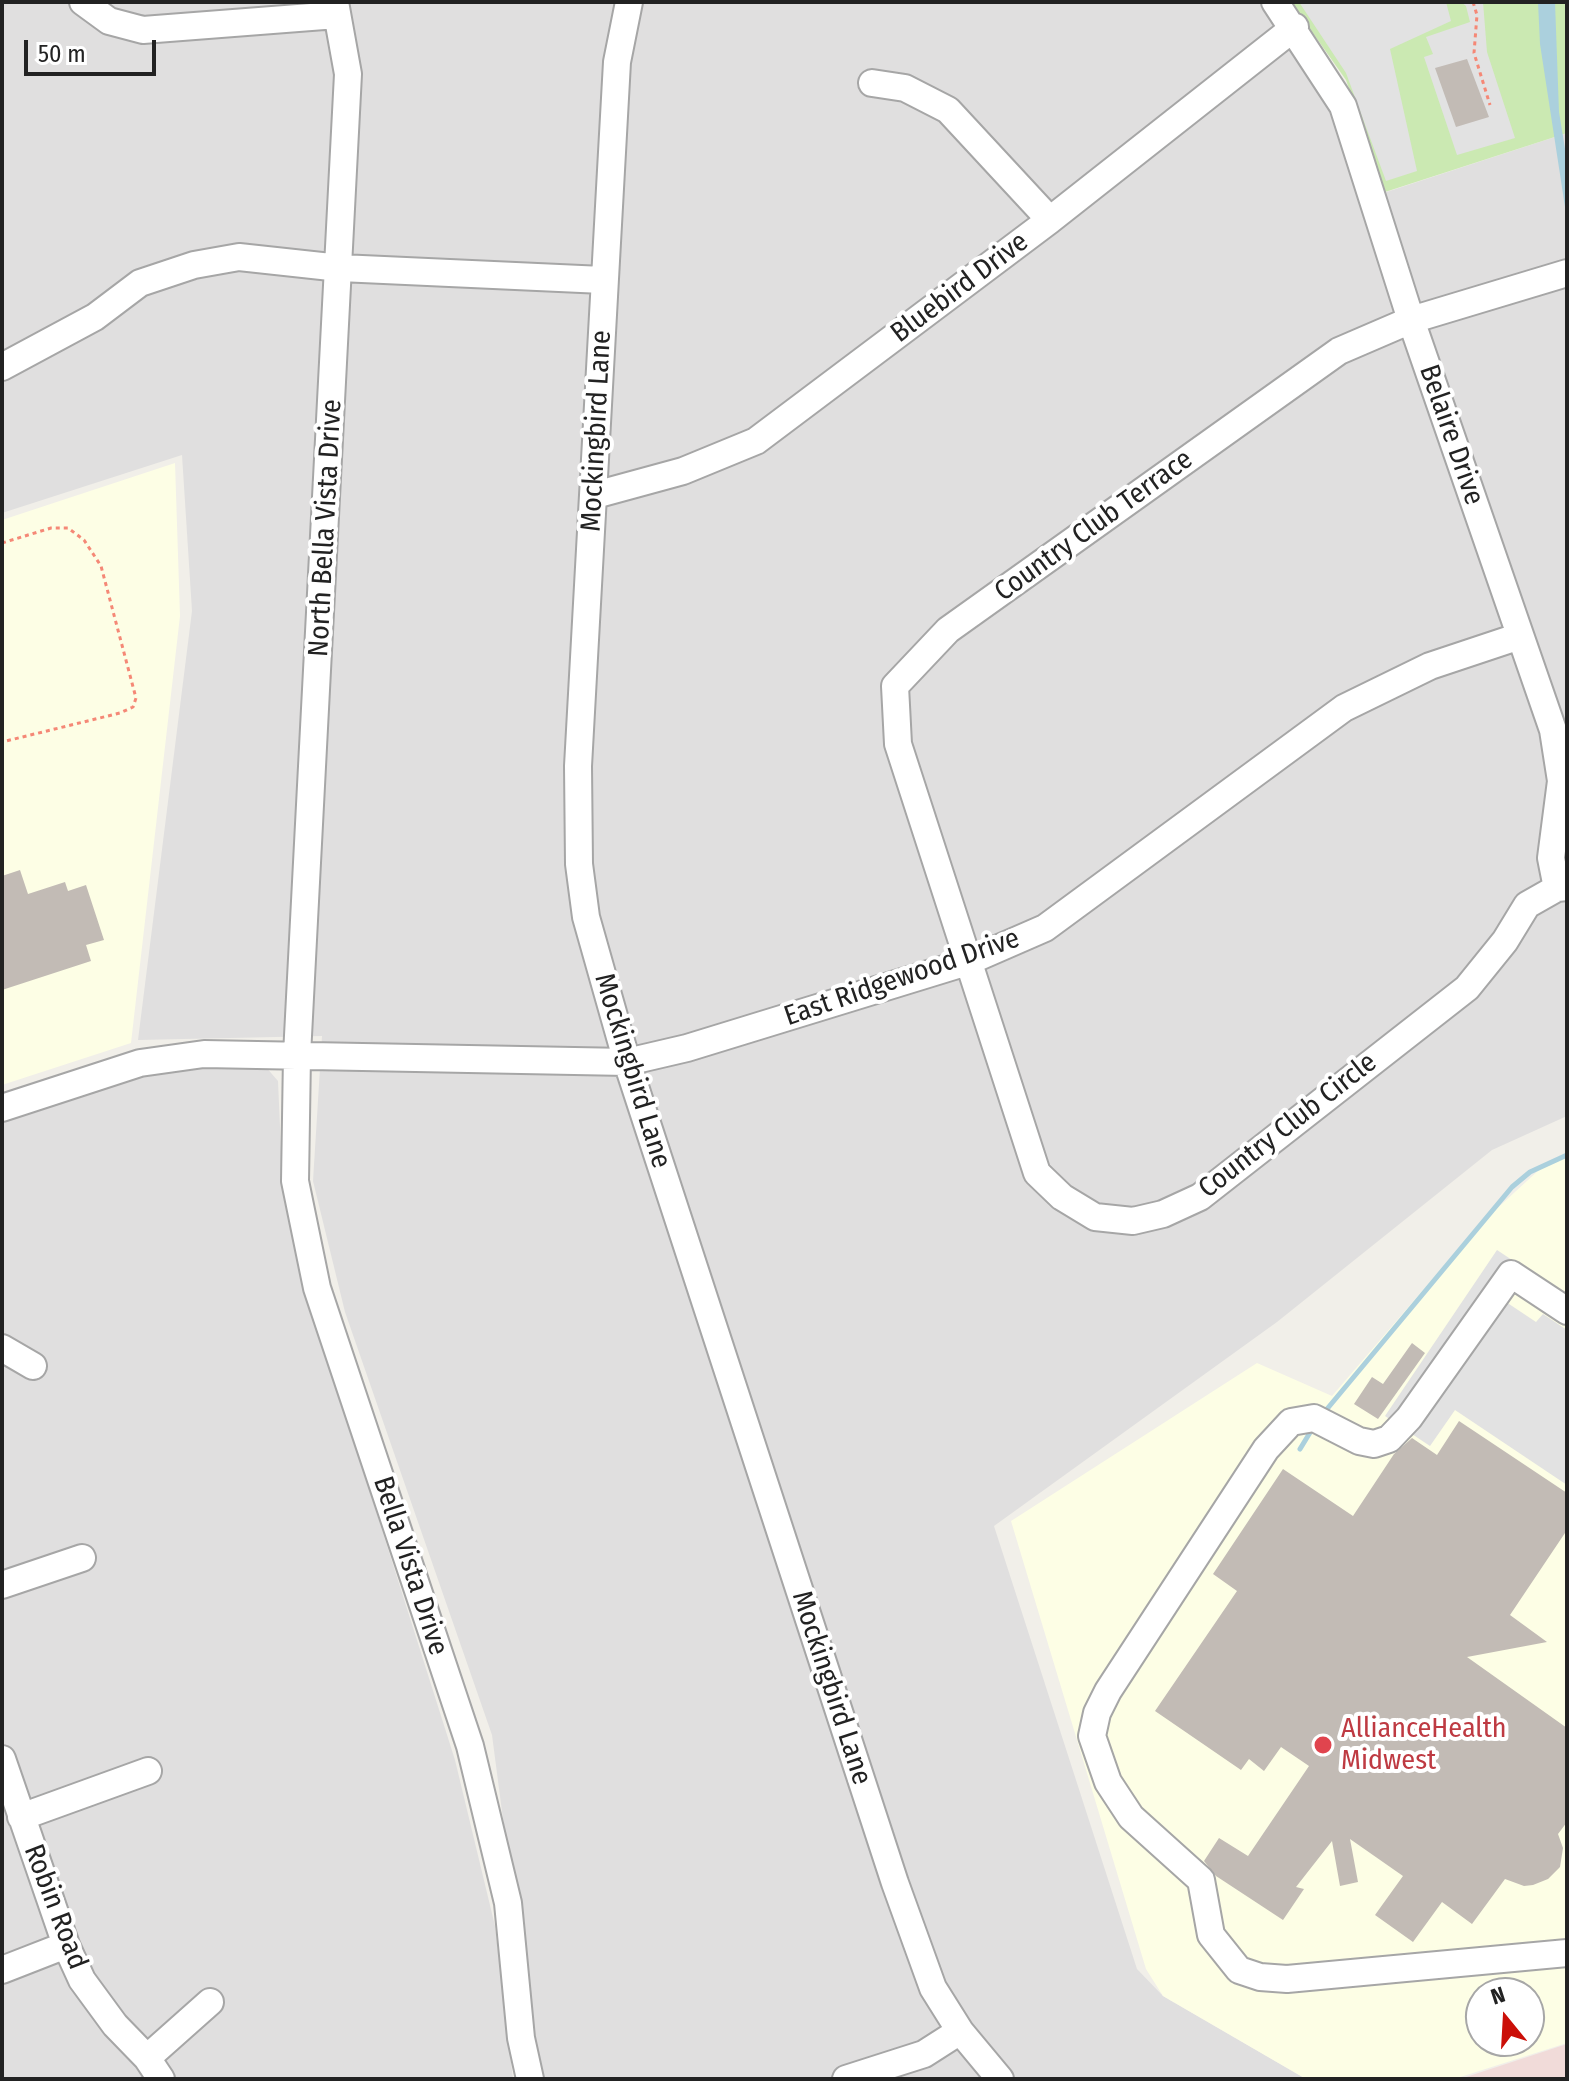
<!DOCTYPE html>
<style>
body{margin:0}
#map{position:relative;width:1569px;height:2081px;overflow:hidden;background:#f1efe9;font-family:"Fira Sans Condensed",sans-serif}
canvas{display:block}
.frame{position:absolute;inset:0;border:4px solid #222;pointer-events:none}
.north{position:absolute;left:1465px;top:1977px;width:80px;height:80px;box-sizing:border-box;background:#fff;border:2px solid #a7a7a7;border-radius:50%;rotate:342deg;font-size:22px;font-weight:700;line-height:32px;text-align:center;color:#222}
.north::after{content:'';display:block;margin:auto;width:28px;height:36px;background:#cb0f08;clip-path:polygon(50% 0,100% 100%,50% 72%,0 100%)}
.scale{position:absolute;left:24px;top:40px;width:132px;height:36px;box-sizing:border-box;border:4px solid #222;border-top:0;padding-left:10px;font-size:24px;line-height:28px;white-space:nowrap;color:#222;-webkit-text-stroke:6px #fff;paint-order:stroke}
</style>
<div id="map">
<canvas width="1569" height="2081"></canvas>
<div class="frame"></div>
<div class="north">N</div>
<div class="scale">50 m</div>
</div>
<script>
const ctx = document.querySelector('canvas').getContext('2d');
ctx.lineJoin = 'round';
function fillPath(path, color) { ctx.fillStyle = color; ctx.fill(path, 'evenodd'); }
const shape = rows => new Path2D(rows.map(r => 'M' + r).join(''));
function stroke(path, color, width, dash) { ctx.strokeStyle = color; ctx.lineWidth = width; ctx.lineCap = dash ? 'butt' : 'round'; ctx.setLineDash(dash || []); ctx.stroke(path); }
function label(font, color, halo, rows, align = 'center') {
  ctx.font = font + ' "Fira Sans Condensed",sans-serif'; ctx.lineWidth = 8; ctx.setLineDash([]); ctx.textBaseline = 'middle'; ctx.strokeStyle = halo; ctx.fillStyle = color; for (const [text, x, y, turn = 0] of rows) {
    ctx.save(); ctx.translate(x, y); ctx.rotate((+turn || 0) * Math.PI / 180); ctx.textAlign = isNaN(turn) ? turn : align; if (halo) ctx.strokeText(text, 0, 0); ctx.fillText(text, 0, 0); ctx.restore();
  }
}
fillPath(shape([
 [2,2,1259,2,1300,52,1333,109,1362,200,1567,133,1567,1116,1492,1150,1277,1322,994,1526,1137,1969,1163,1996,1306,2079,537,2079,492,1735,345,1312,313,1181,322,1036,138,1040,192,611,182,455,2,513],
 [223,1065,265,1066,278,1081,283,1195,298,1265,455,1760,495,1926,513,2079,2,2079,2,1119,141,1075]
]), '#e0dfdf');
fillPath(shape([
 [1567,2044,1567,2079,1460,2079]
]), '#f1dbd9');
fillPath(shape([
 [175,463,180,616,131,1043,2,1085,2,520],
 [1567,1157,1567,2043,1454,2079,1306,2079,1163,1996,1146,1969,1011,1521,1257,1363,1332,1396,1478,1226,1540,1169],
 [1481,1993,1529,1993,1529,2041,1481,2041]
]), '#fdfee5');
fillPath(shape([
 [1291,2,1567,2,1567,133,1385,192,1346,80]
]), '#cbe9b2');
fillPath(shape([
 [1299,2,1446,2,1451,21,1390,49,1417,171,1386,181,1346,73],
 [1461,2,1483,2,1487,52,1515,138,1457,155,1424,57,1433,54,1426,37,1470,22,1466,6],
 [1497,1250,1527,1270,1506,1302,1536,1322,1543,1314,1567,1330,1567,1485,1455,1410,1430,1446,1385,1416]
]), '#e2e2e2');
fillPath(shape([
 [1538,2,1555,2,1559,112,1567,161,1567,220,1540,44]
]), '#abd0dd');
stroke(shape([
 [1322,1415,1512,1187,1530,1172,1567,1155],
 [1300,1449,1314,1426]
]), '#abd0dd', 5);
fillPath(shape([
 [1467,59,1489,117,1456,127,1435,68],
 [20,870,28,894,65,882,68,891,86,885,104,940,86,945,91,961,2,990,2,876],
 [1412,1343,1425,1353,1378,1419,1354,1404,1372,1377,1383,1384],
 [1459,1421,1567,1493,1567,1530,1510,1615,1547,1642,1467,1657,1567,1728,1567,1822,1558,1834,1563,1848,1560,1867,1548,1879,1533,1885,1524,1886,1505,1879,1472,1924,1442,1902,1413,1942,1375,1915,1403,1876,1350,1839,1358,1882,1340,1886,1332,1841,1296,1887,1304,1889,1283,1920,1216,1876,1204,1861,1219,1838,1248,1856,1309,1766,1281,1747,1264,1771,1249,1759,1241,1770,1155,1711,1237,1591,1213,1574,1283,1469,1353,1516,1394,1454,1412,1438,1437,1455]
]), '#c2bbb5');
const minor = shape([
 [83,2,109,21,143,30,337,15],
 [335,2,348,74,297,1055,295,1181,317,1288,470,1746,508,1903,521,2038,530,2079],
 [629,2,617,62,578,766,579,864,586,917,627,1062,895,1883,933,1988,960,2031,1000,2079],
 [1275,2,1343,106,1411,320,1553,730,1561,781,1551,858,1557,888],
 [872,83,905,88,948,110,1050,220],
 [1567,273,1411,320,1339,351,948,630,895,686,898,744,1037,1173,1062,1197,1095,1217,1133,1221,1163,1214,1200,1197,1467,988,1505,941,1527,905,1557,888,1567,887],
 [2,367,95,317,140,283,194,265,239,257,340,268,603,280],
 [595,495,683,471,756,441,1050,220,1295,27],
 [2,1108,140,1063,204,1054,627,1062,687,1048,967,962,1045,928,1344,708,1430,666,1520,636],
 [1567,1311,1511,1274,1409,1418,1389,1439,1374,1444,1359,1441,1314,1418,1291,1422,1266,1449,1108,1691,1097,1713,1092,1736,1108,1782,1131,1817,1201,1880,1211,1935,1239,1970,1260,1977,1287,1979,1567,1953],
 [2,1348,33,1366],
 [2,1585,82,1558],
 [2,1759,66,1945,82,1980,115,2025,147,2058,161,2079],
 [21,1817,148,1771],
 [2,1970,66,1945],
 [147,2058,210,2002],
 [846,2079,924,2054,960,2031]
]);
stroke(minor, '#a6a6a6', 30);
stroke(shape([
 [1473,2,1477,15,1474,53,1490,105],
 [2,543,51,528,68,528,84,540,101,566,136,698,133,707,120,713,2,742]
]), '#f58876', 3, [4, 4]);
stroke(minor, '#fff', 26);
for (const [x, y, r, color] of [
 [1323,1745,10,"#e0444e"]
]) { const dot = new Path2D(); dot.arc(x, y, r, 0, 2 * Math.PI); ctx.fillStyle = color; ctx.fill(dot); stroke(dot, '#fff', 3); }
label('28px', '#222', '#fff', [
 ["Bluebird Drive",960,288,-37],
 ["Mockingbird Lane",597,431,-87],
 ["Belaire Drive",1451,435,71],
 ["Country Club Terrace",1094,526,-36],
 ["North Bella Vista Drive",326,528,-87],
 ["East Ridgewood Drive",902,978,-19],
 ["Mockingbird Lane",632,1071,73],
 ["Country Club Circle",1288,1126,-38],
 ["Bella Vista Drive",410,1566,72],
 ["Mockingbird Lane",831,1688,72],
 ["Robin Road",55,1907,69]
]);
label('28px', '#be3a42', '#fff', [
 ["AllianceHealth",1341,1729],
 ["Midwest",1341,1761]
], 'left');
</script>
